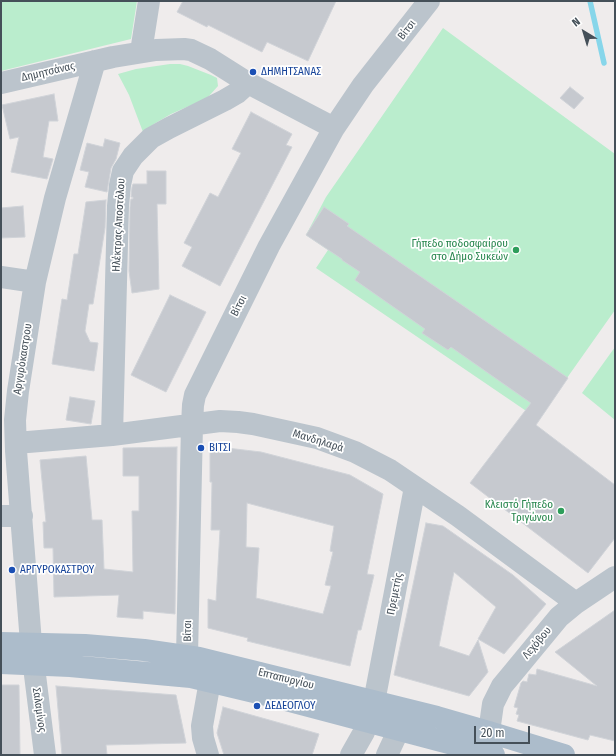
<!DOCTYPE html>
<meta charset="utf-8">
<style>
body{margin:0}
#map{position:relative;width:616px;height:756px;overflow:hidden;background:#efecec;font-family:"Fira Sans Condensed",sans-serif}
canvas{display:block}
.frame{position:absolute;inset:0;border:2px solid #455059;pointer-events:none}
.north{position:absolute;left:564px;top:12px;width:40px;height:40px;-webkit-text-stroke:3px #fff;paint-order:stroke;rotate:322deg;font-size:11px;font-weight:700;line-height:16px;text-align:center;color:#455059}
.north::after{content:'';display:block;margin:auto;width:14px;height:18px;background:#455059;clip-path:polygon(50% 0,100% 100%,50% 72%,0 100%)}
.scale{position:absolute;left:474px;top:726px;width:56px;height:18px;box-sizing:border-box;border:2px solid #455059;border-top:0;padding-left:5px;font-size:12px;line-height:14px;white-space:nowrap;color:#455059;-webkit-text-stroke:3px #fff;paint-order:stroke}
</style>
<div id="map">
<canvas width="616" height="756"></canvas>
<div class="frame"></div>
<div class="north">N</div>
<div class="scale">20 m</div>
</div>
<script>
const ctx = document.querySelector('canvas').getContext('2d');
ctx.lineJoin = 'round';
function fillPath(path, color) { ctx.fillStyle = color; ctx.fill(path, 'evenodd'); }
const shape = rows => new Path2D(rows.map(r => 'M' + r).join(''));
function stroke(path, color, width, dash) { ctx.strokeStyle = color; ctx.lineWidth = width; ctx.lineCap = dash ? 'butt' : 'round'; ctx.setLineDash(dash || []); ctx.stroke(path); }
function label(font, color, halo, rows, align = 'center') {
  ctx.font = font + ' "Fira Sans Condensed",sans-serif'; ctx.lineWidth = 3.5; ctx.setLineDash([]); ctx.textBaseline = 'middle'; ctx.strokeStyle = halo; ctx.fillStyle = color; for (const [text, x, y, turn = 0] of rows) {
    ctx.save(); ctx.translate(x, y); ctx.rotate((+turn || 0) * Math.PI / 180); ctx.textAlign = isNaN(turn) ? turn : align; if (halo) ctx.strokeText(text, 0, 0); ctx.fillText(text, 0, 0); ctx.restore();
  }
}
fillPath(shape([
 [1,1,137,1,131,39,1,71],
 [443,28,615,154,615,310,538,419,316,268,328,250,306,235,326,197],
 [170,64,180,64,188,66,211,75,217,78,218,86,209,96,203,100,171,114,154,124,143,132,129,95,118,74,136,69],
 [615,347,615,420,582,393]
]), '#baedcd');
stroke(shape([
 [590,1,604,63]
]), '#87d6ea', 5.5);
const building = shape([
 [183,1,336,1,308,61,267,42,262,52,208,25,207,27,177,12,183,1],
 [570,87,584,98,574,109,560,98,570,87],
 [54,94,58,121,49,121,43,157,53,159,47,179,11,172,19,137,10,139,2,105,54,94],
 [251,112,292,134,286,145,292,147,220,286,182,266,192,247,184,243,210,193,218,197,241,153,232,149,251,112],
 [105,139,120,143,116,159,111,168,107,192,85,187,89,172,80,170,87,143,103,147,105,139],
 [147,171,166,171,166,204,157,204,159,289,132,293,129,271,130,207,131,199,133,199,133,197,131,197,132,187,133,184,147,184,147,171],
 [106,200,105,228,93,304,89,304,85,331,90,342,98,343,94,371,52,364,62,299,67,300,74,254,78,254,86,202,106,200],
 [23,206,25,237,1,238,1,208,23,206],
 [324,207,349,224,347,226,568,378,536,425,615,485,615,538,588,573,470,483,531,403,451,347,448,350,422,333,425,329,355,280,360,272,342,260,342,259,306,235,324,207],
 [170,295,206,312,166,392,131,375,170,295],
 [70,397,95,401,91,424,66,420,70,397],
 [210,446,261,452,350,475,383,494,367,574,374,575,361,630,358,630,350,666,247,641,248,638,208,628,208,599,216,601,220,530,211,530,212,482,210,482,210,446],
 [247,503,334,526,330,551,333,552,325,585,331,586,323,614,256,598,259,548,246,547,247,503],
 [177,447,175,614,143,611,143,619,117,617,119,595,54,597,53,548,44,548,43,522,46,522,40,460,86,456,92,520,102,520,104,569,133,572,132,511,139,511,139,476,123,476,123,448,177,447],
 [426,523,443,526,513,575,546,604,504,654,478,639,496,607,454,572,448,600,439,646,469,656,478,640,488,672,469,696,394,675,426,523],
 [615,610,615,741,590,735,588,740,517,721,519,715,516,714,518,708,514,707,521,683,523,681,527,682,529,674,536,675,537,669,597,686,555,652,615,610],
 [1,685,19,685,20,755,1,755,1,685],
 [56,686,176,695,186,743,106,745,107,755,62,755,56,686],
 [223,707,319,734,312,755,224,755,217,733,223,707]
]);
fillPath(building, '#c6c9cf');
stroke(building, '#d0d3d8', 1);
stroke(shape([
 [141,52,149,1],
 [1,83,113,57,156,50,184,49,191,50,210,59,248,83,334,128],
 [1,277,35,282],
 [112,435,118,206,120,185,123,171,133,156,151,138,169,128,225,100,237,93,248,83],
 [16,443,112,435,220,421,238,422,253,424,317,438,355,452,390,470,458,516,576,603],
 [1,516,22,516],
 [187,656,192,425,193,405,195,395,269,246,334,128,363,85,429,1],
 [489,732,493,704,502,686,512,674,559,617,576,603,615,577],
 [45,755,31,643,16,451,15,420,18,391,35,282,55,198,95,61],
 [208,755,203,738,202,726,210,681],
 [351,755,364,732,374,702,415,487],
 [387,755,407,712]
]), '#bbc4cc', 22);
stroke(shape([
 [1,643,85,645,144,650,199,658,437,717,489,732,564,755],
 [1,663,70,666,191,677,275,697,494,755]
]), '#acbccb', 22);
for (const [x, y, r, color] of [
 [253,72,4,"#1a4fb4"],
 [516,250,4,"#2e9e5b"],
 [201,448,4,"#1a4fb4"],
 [561,511,4,"#2e9e5b"],
 [12,570,4,"#1a4fb4"],
 [257,706,4,"#1a4fb4"]
]) { const dot = new Path2D(); dot.arc(x, y, r, 0, 2 * Math.PI); ctx.fillStyle = color; ctx.fill(dot); stroke(dot, '#fff', 1.5); }
label('11px', '#455059', '#fff', [
 ["Βίτσι",407,30,-52],
 ["Δημητσάνας",48,72,-13],
 ["Ηλέκτρας Αποστόλου",119,225,-87],
 ["Βίτσι",239,306,-63],
 ["Αργυρόκαστρου",23,359,-81],
 ["Μανδηλαρά",318,441,17],
 ["Πρεμετής",395,594,-79],
 ["Βίτσι",188,631,-89],
 ["Λεχόβου",537,643,-50],
 ["Επταπυργίου",286,679,14],
 ["Σαλαμίνος",39,710,82]
]);
label('11px', '#164399', '#fff', [
 ["ΔΗΜΗΤΣΑΝΑΣ",261,72],
 ["ΒΙΤΣΙ",209,448],
 ["ΑΡΓΥΡΟΚΑΣΤΡΟΥ",20,570],
 ["ΔΕΔΕΟΓΛΟΥ",265,706]
], 'left');
label('11px', '#27864d', '#fff', [
 ["Γήπεδο ποδοσφαίρου",508,244],
 ["στο Δήμο Συκεών",508,257],
 ["Κλειστό Γήπεδο",553,505],
 ["Τριγώνου",553,518]
], 'right');
</script>
